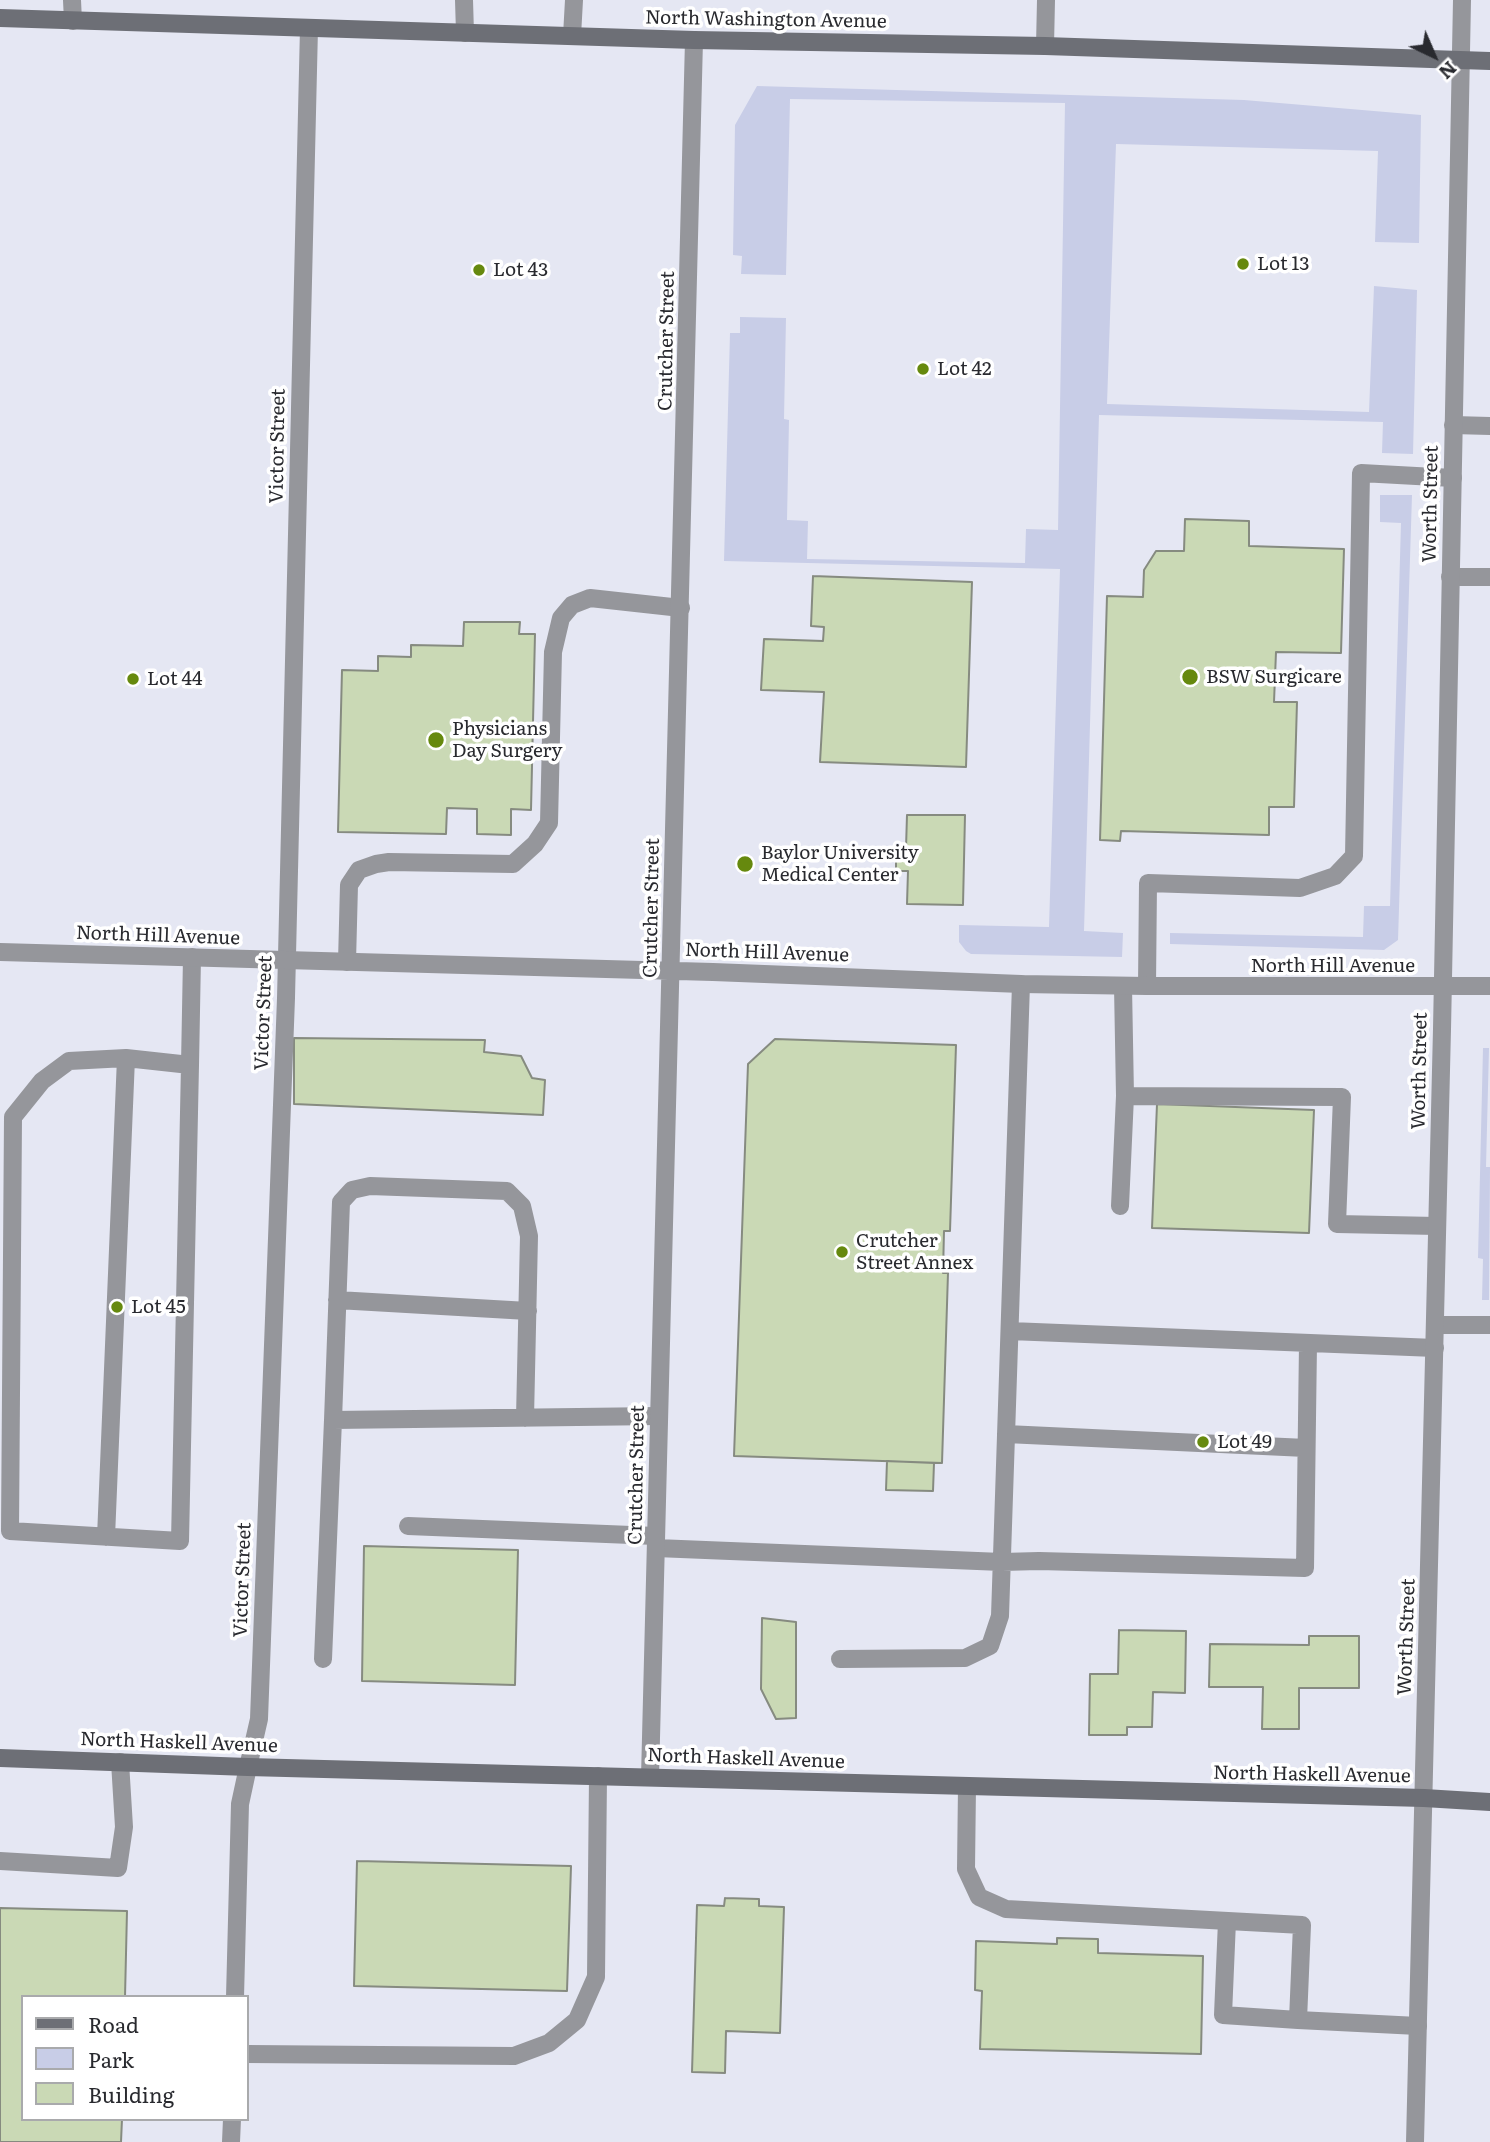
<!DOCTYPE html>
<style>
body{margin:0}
#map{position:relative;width:1490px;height:2142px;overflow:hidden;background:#e5e7f3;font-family:Literata,serif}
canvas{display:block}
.legend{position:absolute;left:21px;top:1995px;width:228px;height:126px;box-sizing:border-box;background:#fff;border:2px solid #a9aaac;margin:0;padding:9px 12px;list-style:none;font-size:21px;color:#292a2f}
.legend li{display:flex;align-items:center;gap:14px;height:35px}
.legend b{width:35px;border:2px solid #a9aaac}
.north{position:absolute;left:1399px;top:21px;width:70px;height:70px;-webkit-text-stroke:5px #fff;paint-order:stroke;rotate:136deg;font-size:19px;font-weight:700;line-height:28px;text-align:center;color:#292a2f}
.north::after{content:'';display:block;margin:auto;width:24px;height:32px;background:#292a2f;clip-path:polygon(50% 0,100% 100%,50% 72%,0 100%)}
</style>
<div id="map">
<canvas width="1490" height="2142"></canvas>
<ul class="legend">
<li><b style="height:9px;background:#6d6f76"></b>Road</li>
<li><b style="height:19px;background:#c8cde7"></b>Park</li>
<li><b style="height:19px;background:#cad9b5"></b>Building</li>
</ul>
<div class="north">N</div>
</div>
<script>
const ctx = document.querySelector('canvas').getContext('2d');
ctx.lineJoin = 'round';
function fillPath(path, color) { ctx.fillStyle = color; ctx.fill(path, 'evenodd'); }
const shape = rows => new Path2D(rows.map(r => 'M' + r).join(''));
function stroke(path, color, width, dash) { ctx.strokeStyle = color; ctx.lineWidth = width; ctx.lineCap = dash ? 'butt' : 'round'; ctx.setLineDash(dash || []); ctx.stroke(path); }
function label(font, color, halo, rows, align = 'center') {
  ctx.font = font + ' Literata,serif'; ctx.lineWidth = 7; ctx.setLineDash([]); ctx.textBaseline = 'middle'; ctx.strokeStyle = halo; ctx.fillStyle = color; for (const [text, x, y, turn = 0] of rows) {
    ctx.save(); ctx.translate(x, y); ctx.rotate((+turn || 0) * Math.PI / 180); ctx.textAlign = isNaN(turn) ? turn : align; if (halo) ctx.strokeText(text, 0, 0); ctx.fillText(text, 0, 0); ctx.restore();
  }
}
fillPath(shape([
 [757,86,1244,100,1421,115,1419,243,1375,242,1378,151,1116,144,1107,404,1369,412,1374,286,1417,290,1413,454,1382,453,1383,422,1099,415,1084,931,1123,933,1122,957,971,954,966,951,959,942,959,925,1049,927,1060,569,724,561,730,333,740,333,740,317,786,318,784,419,789,420,787,520,808,521,807,559,1025,563,1026,529,1058,530,1065,103,790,99,786,275,741,274,742,256,733,255,735,125],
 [1380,495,1412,495,1398,940,1384,950,1170,944,1170,933,1363,937,1364,906,1390,906,1401,523,1380,522],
 [1483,1048,1489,1048,1486,1167,1490,1167,1489,1300,1482,1300,1483,1259,1478,1258]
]), '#c8cde7');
const building = shape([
 [1185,519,1249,521,1249,546,1344,549,1341,653,1276,652,1274,702,1297,702,1294,807,1269,807,1269,835,1121,831,1120,841,1100,840,1107,596,1143,597,1144,570,1156,551,1184,551,1185,519],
 [813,576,972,582,966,767,820,762,824,692,761,690,764,639,823,641,824,627,811,626,813,576],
 [464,622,520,622,519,634,535,634,531,810,511,809,511,835,477,834,477,809,447,808,446,834,338,832,342,670,378,671,378,656,411,657,411,645,463,646,464,622],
 [907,815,965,815,963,905,907,904,908,871,896,871,896,848,906,848,907,815],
 [294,1038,485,1040,484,1052,521,1056,532,1078,545,1080,543,1115,294,1104,294,1038],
 [775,1039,956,1045,950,1231,944,1231,943,1273,948,1273,942,1463,734,1456,748,1064,775,1039],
 [1157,1104,1314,1110,1309,1233,1152,1228,1157,1104],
 [887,1461,934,1463,933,1491,886,1490,887,1461],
 [364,1546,518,1550,515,1685,362,1681,364,1546],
 [762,1618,796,1622,796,1718,776,1719,761,1689,762,1618],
 [1119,1630,1186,1631,1185,1693,1153,1692,1152,1727,1127,1727,1127,1735,1089,1735,1090,1674,1118,1674,1119,1630],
 [1309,1636,1359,1636,1359,1688,1299,1688,1299,1729,1262,1729,1263,1687,1209,1687,1210,1644,1309,1645,1309,1636],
 [357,1861,571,1866,567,1991,354,1986,357,1861],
 [725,1898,759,1899,759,1906,784,1907,780,2033,726,2031,725,2073,692,2072,697,1905,724,1906,725,1898],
 [0,1908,127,1911,125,1997,23,1997,23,2119,122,2119,121,2142,0,2142,0,1908],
 [1057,1938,1098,1939,1098,1953,1203,1956,1201,2054,980,2049,982,1991,975,1990,976,1941,1057,1944,1057,1938]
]);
fillPath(building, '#cad9b5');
stroke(building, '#868b80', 2);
stroke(shape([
 [72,0,73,21],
 [464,0,465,33],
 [572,36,574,0],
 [1045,46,1046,0],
 [1453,425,1490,426],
 [1450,577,1490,577],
 [347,962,349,885,359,870,376,864,389,862,513,864,535,844,549,823,553,652,561,618,572,605,590,598,681,608],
 [1123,986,1125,1096,1342,1097,1337,1224,1437,1226],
 [1147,986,1148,883,1300,888,1335,876,1354,856,1361,473,1453,478],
 [190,1065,126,1058,69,1061,42,1081,13,1117,10,1531,180,1541,190,1065,192,957],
 [1120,1206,1125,1096],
 [337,1300,528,1311],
 [1436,1325,1490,1325],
 [1010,1331,1435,1348],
 [333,1420,341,1202,352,1190,370,1186,507,1191,522,1206,529,1236,525,1418],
 [1006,1434,1306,1448],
 [408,1526,656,1536],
 [106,1537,126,1058],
 [656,1548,1002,1562,1039,1561,1305,1568,1308,1344],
 [323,1659,333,1420,659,1416],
 [840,1659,965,1658,990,1646,1000,1616,1021,984],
 [248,1767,259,1719,286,998,309,28],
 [967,1786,966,1869,979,1897,1006,1909,1302,1925,1298,2020,1418,2026],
 [0,1861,118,1868,124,1827,120,1762],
 [1227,1921,1223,2015,1298,2020],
 [247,2054,514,2056,549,2043,577,2020,596,1977,598,1776]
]), '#95969b', 18);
stroke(shape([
 [0,952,713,972,1021,984,1147,986,1490,986],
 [650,1777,694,40],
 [235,1997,240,1804,248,1767],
 [231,2142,232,2119],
 [1415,2142,1442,1029,1462,0]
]), '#95969b', 18);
stroke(shape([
 [0,18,694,40,1045,46,1490,61],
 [0,1758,248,1767,1424,1798,1490,1802]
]), '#6d6f76', 18);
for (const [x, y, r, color] of [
 [1243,264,7,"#66890e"],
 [479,270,7,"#66890e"],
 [923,369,7,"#66890e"],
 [1190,677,9,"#66890e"],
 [133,679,7,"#66890e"],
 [436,740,9,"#66890e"],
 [745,864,9,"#66890e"],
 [842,1252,7,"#66890e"],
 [117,1307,7,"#66890e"],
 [1203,1442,7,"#66890e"]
]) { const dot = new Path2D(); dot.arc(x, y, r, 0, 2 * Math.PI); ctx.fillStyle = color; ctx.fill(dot); stroke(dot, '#fff', 2.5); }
label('19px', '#292a2f', '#fff', [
 ["North Washington Avenue",766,20,1],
 ["Crutcher Street",667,341,-89],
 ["Victor Street",278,446,-89],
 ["Worth Street",1431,504,-89],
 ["Crutcher Street",652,908,-89],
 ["North Hill Avenue",158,936,2],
 ["North Hill Avenue",767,953,2],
 ["North Hill Avenue",1333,966],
 ["Victor Street",264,1013,-88],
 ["Worth Street",1420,1071,-89],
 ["Crutcher Street",637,1475,-89],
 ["Victor Street",243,1580,-88],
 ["Worth Street",1407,1637,-88],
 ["North Haskell Avenue",179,1743,2],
 ["North Haskell Avenue",746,1759,2],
 ["North Haskell Avenue",1312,1775,1]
]);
label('19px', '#292a2f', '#fff', [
 ["Lot 13",1257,264],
 ["Lot 43",493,270],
 ["Lot 42",937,369],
 ["BSW Surgicare",1206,677],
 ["Lot 44",147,679],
 ["Physicians",452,729],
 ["Day Surgery",452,751],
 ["Baylor University",761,853],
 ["Medical Center",761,875],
 ["Crutcher",856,1241],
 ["Street Annex",856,1263],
 ["Lot 45",131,1307],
 ["Lot 49",1217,1442]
], 'left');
</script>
